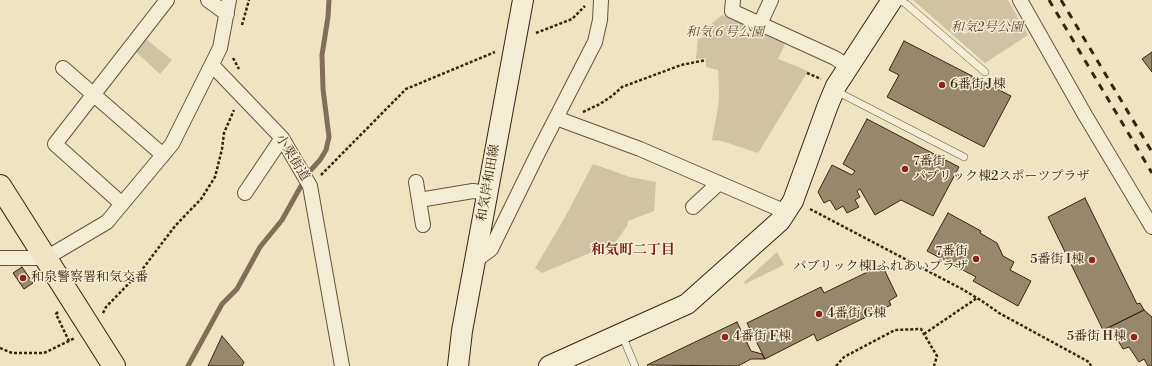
<!DOCTYPE html>
<meta charset="utf-8">
<style>
body{margin:0}
canvas{display:block;background:#eee4bf}
</style>
<canvas width="1152" height="366"></canvas>
<script>
const ctx = document.querySelector('canvas').getContext('2d');
ctx.lineJoin = 'round';
function fillPath(path, color) { ctx.fillStyle = color; ctx.fill(path, 'evenodd'); }
const shape = rows => new Path2D(rows.map(r => 'M' + r).join(''));
function stroke(path, color, width, dash) { ctx.strokeStyle = color; ctx.lineWidth = width; ctx.lineCap = dash ? 'butt' : 'round'; ctx.setLineDash(dash || []); ctx.stroke(path); }
function label(font, color, halo, rows, align = 'center') {
  ctx.font = font + ' "Libre Bodoni","Noto Serif JP",serif'; ctx.lineWidth = 3; ctx.setLineDash([]); ctx.textBaseline = 'middle'; ctx.strokeStyle = halo; ctx.fillStyle = color; for (const [text, x, y, turn = 0] of rows) {
    ctx.save(); ctx.translate(x, y); ctx.rotate((+turn || 0) * Math.PI / 180); ctx.textAlign = isNaN(turn) ? turn : align; if (halo) ctx.strokeText(text, 0, 0); ctx.fillText(text, 0, 0); ctx.restore();
  }
}
fillPath(shape([
 [913,0,1008,0,1028,35,985,63],
 [722,15,785,44,778,59,808,71,758,153,722,141,712,140,718,108,719,92,718,70,706,67,706,58,696,59,698,35],
 [146,39,172,60,160,74,136,52],
 [593,164,630,177,656,182,654,211,628,221,627,226,616,242,609,245,542,273,535,268,564,219],
 [777,252,784,265,745,284,744,282]
]), '#cfc3a1');
stroke(shape([
 [309,172,320,160,326,150,329,137,323,89,322,55,328,17,329,0],
 [188,366,222,304,237,289,260,247,282,220,301,186]
]), '#817056', 5);
const building = shape([
 [904,41,1011,96,984,147,887,97,899,75,889,70,904,41],
 [1152,52,1152,72,1142,59,1152,52],
 [867,119,959,167,933,216,901,200,875,215,860,189,857,191,860,197,855,200,859,207,847,213,843,206,836,210,830,200,824,203,818,192,832,165,852,175,855,171,843,164,867,119],
 [1085,198,1137,304,1140,303,1144,310,1103,330,1048,217,1085,198],
 [948,213,981,231,980,233,997,243,1003,256,1014,262,1010,270,1031,281,1018,306,973,281,976,277,927,251,948,213],
 [882,265,897,296,889,301,891,305,817,341,814,334,765,359,747,323,821,287,824,293,882,265],
 [22,267,33,283,24,289,13,273,22,267],
 [1144,310,1152,317,1152,366,1148,366,1144,359,1139,362,1129,347,1123,349,1110,327,1144,310],
 [737,322,751,351,762,354,765,359,751,359,738,366,647,365,737,322],
 [222,336,244,362,242,366,208,366,222,336]
]);
fillPath(building, '#98886b');
stroke(building, '#3a2411', 1);
const lane = shape([
 [899,0,906,4,985,72],
 [836,91,964,157],
 [622,335,635,366]
]);
const street = shape([
 [208,0,227,14],
 [733,0,732,11,835,58,848,67],
 [1020,0,1085,115,1152,227],
 [760,24,771,0],
 [212,65,282,138,310,186,342,366],
 [63,68,163,155],
 [556,118,640,149,786,212],
 [416,182,423,225],
 [245,193,282,138],
 [419,200,473,191,488,193],
 [122,204,55,144,167,0],
 [693,207,719,183],
 [0,258,46,258,107,222,172,144,220,48,229,0],
 [476,260,491,249,538,153,595,42,600,20,601,0]
]);
const secondary = shape([
 [458,366,462,331,523,0],
 [549,366,687,304,780,221,793,201,828,105,836,86,892,0]
]);
const primary = shape([
 [0,186,114,366]
]);
stroke(lane, '#67543c', 8);
stroke(street, '#67543c', 16);
stroke(secondary, '#3a2411', 22);
stroke(primary, '#3a2411', 24);
stroke(shape([
 [242,25,249,0],
 [536,33,572,19,585,6],
 [233,58,239,69],
 [807,73,821,79],
 [583,112,600,104,612,96,622,87,681,65,706,60],
 [321,175,406,89,495,52],
 [810,209,962,289,982,301,999,313,1089,362,1091,366],
 [58,312,56,314,69,341],
 [103,313,106,307,141,271,175,226,201,199,215,177,222,149,224,133,234,110],
 [924,334,977,298],
 [0,348,12,353,44,353,75,338],
 [836,366,844,357,895,330,921,329,937,356,934,366]
]), '#3a2411', 2.5, [3, 2]);
stroke(lane, '#f4edd5', 7);
stroke(street, '#f4edd5', 14);
stroke(secondary, '#f4edd5', 20);
stroke(primary, '#eee4bf', 22);
stroke(shape([
 [1049,0,1152,173],
 [1061,0,1152,152]
]), '#3a2411', 3, [7, 7]);
for (const [x, y, r, color] of [
 [942,85,4,"#8f2418"],
 [905,169,4,"#8f2418"],
 [976,259,4,"#8f2418"],
 [1092,260,4,"#8f2418"],
 [23,278,4,"#8f2418"],
 [819,314,4,"#8f2418"],
 [725,337,4,"#8f2418"],
 [1134,337,4,"#8f2418"]
]) { const dot = new Path2D(); dot.arc(x, y, r, 0, 2 * Math.PI); ctx.fillStyle = color; ctx.fill(dot); stroke(dot, '#f4edd5', 1.5); }
label('italic 13px', '#5f4c35', '#f4edd5', [
 ["和気2号公園",987,28],
 ["和気６号公園",725,33]
]);
label('13px', '#3a2411', '#f4edd5', [
 ["6番街 J棟",950,85],
 ["7番街",913,162],
 ["パブリック棟2スポーツプラザ",913,177],
 ["7番街",968,252,"right"],
 ["パブリック棟1ふれあいプラザ",968,267,"right"],
 ["5番街 I棟",1084,260,"right"],
 ["和泉警察署和気交番",31,278],
 ["4番街 G棟",827,314],
 ["4番街 F棟",733,337],
 ["5番街 H棟",1126,337,"right"]
], 'left');
label('13px', '#3a2411', '#f4edd5', [
 ["小栗街道",292,158,58],
 ["和気岸和田線",489,183,-80]
]);
label('bold 14px', '#7a1f14', '#f4edd5', [
 ["和気町二丁目",633,251]
]);
</script>
